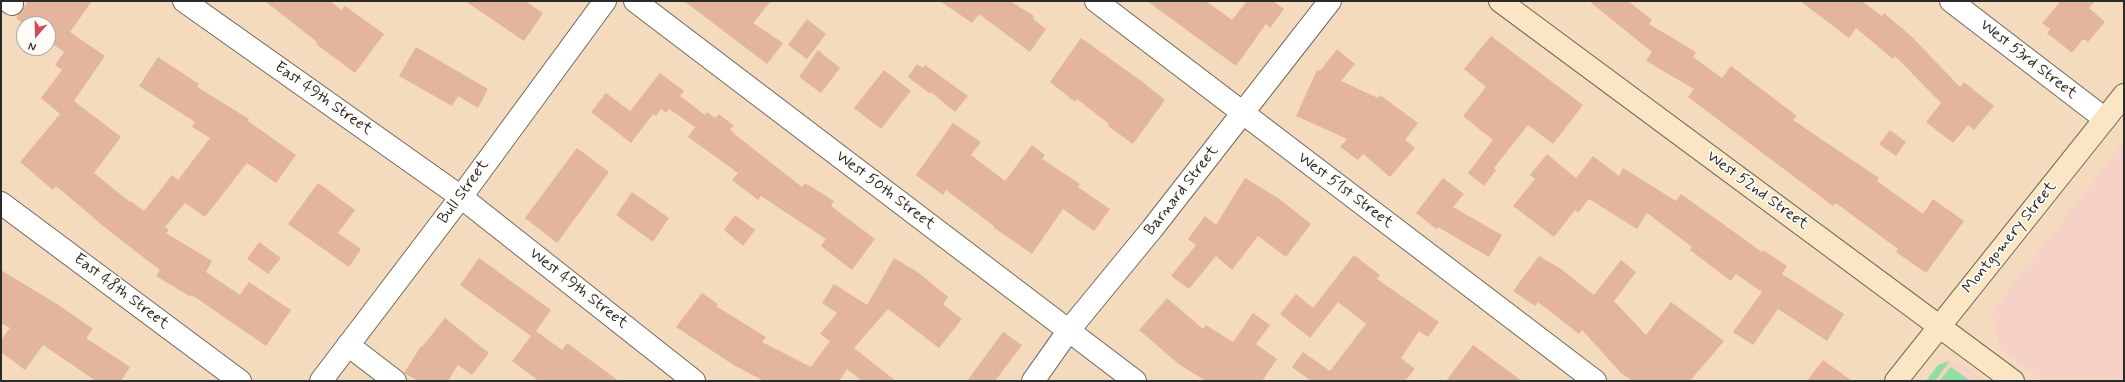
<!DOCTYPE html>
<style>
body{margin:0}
#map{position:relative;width:2125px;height:382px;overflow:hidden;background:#f4dbbe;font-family:Mynerve,sans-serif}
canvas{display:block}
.frame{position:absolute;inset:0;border:2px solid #2b2b2b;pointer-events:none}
.north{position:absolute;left:16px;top:16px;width:40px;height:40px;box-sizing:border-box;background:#fdfcf7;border:1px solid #a9a8a5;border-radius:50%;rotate:200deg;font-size:11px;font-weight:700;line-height:16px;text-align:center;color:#2b2b2b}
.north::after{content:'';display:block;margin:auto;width:14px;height:18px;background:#d1495b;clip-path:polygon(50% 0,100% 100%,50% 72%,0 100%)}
</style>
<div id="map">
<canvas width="2125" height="382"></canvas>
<div class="frame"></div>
<div class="north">N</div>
</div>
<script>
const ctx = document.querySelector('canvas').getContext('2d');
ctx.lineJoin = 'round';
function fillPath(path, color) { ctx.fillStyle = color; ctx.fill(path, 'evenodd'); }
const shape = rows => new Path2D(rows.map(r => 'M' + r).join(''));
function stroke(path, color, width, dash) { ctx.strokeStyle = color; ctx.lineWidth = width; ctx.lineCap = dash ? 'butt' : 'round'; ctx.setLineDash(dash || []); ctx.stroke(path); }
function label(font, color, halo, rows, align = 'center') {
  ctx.font = font + ' Mynerve,sans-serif'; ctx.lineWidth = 3.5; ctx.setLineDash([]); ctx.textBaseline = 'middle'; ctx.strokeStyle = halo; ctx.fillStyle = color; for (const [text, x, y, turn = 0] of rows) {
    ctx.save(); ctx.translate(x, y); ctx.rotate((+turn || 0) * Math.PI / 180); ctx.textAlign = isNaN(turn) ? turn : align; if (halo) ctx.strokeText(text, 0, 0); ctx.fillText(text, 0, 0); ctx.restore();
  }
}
fillPath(shape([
 [2124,142,2124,381,2042,381,2000,348,1992,311],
 [1947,360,1961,363,1984,381,1925,381,1937,366]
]), '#f6d1c5');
fillPath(shape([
 [1950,361,1935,381,1926,381,1938,365],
 [1951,367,1970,381,1939,381]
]), '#8fe0a0');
fillPath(shape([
 [28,1,92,1,70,32,105,56,74,101,121,137,94,173,130,202,131,201,144,211,172,175,178,180,210,138,192,127,195,122,139,86,158,57,199,84,197,87,249,119,248,121,296,155,276,183,247,163,205,217,185,203,165,227,169,230,166,233,212,261,206,272,240,295,249,282,291,310,266,346,192,295,191,297,156,276,160,270,108,230,56,186,53,190,20,162,60,114,41,98,62,70,55,65,64,52,48,41,48,24,24,24,16,18],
 [265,1,330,1,341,10,345,6,384,34,355,73,316,44,317,42],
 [465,1,525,1,543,13,524,41],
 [684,1,771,1,753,23,783,43,767,64],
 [940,1,1010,1,1034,16,1033,19,1046,29,1030,52,979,14,972,23],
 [1147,1,1206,1,1232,20,1247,1,1273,1,1284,9,1270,28,1266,24,1236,66],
 [1589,1,1628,1,1652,20,1649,24,1696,52,1693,57,1722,78,1731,66,1797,116,1793,120,1879,178,1877,181,1923,214,1933,199,1964,221,1926,273,1896,252,1898,249,1836,203,1833,206,1688,97,1694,89,1646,61,1652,52],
 [1800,1,1862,1,1882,16,1884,13,1911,36,1960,87,1964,82,1994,106,1974,130,1968,125,1953,143,1926,122,1941,103,1895,56,1893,59,1856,28,1849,38],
 [2061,1,2095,1,2089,8,2105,22,2088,42,2083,39,2072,53,2047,33,2050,29,2042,23],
 [807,19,826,34,807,59,788,45],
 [1491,36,1583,105,1553,144,1528,125,1494,168,1496,170,1484,186,1468,173,1493,140,1463,116,1486,87,1464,69],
 [1081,38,1140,80,1165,100,1133,144,1108,126,1109,124,1077,99,1075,102,1050,82],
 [416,47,488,89,478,108,458,96,452,106,399,76],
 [1337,49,1355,64,1341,81,1378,98,1380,95,1418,123,1405,140,1415,148,1390,177,1363,154,1358,160,1340,147,1347,139,1296,116,1317,70,1320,71],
 [818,50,840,68,821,93,799,77],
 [917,64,923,68,925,65,968,96,955,112,931,92,930,94,908,77],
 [884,70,911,91,881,129,854,108],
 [660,73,684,91,680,96,705,115,707,112,715,118,719,114,734,126,730,129,737,136,802,187,805,183,834,201,831,206,875,239,852,270,821,246,826,239,761,196,758,200,732,180,738,173,688,137,695,127,669,109,666,113,661,109,656,116,653,114,631,143,591,112,606,93,630,111],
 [953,123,981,142,971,155,1005,181,1032,145,1045,155,1042,159,1080,184,1078,187,1110,209,1094,231,1063,209,1032,254,993,227,994,226,946,190,943,195,916,175],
 [1890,130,1906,142,1896,156,1879,144],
 [577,148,609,172,557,243,525,218],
 [1547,154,1576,178,1593,156,1619,176,1623,168,1676,201,1681,194,1762,252,1763,250,1787,266,1782,274,1844,314,1827,341,1778,309,1753,345,1733,332,1762,292,1736,274,1731,281,1690,250,1692,247,1647,213,1637,229,1589,199,1578,213,1575,210,1554,237,1513,206,1535,179,1530,175],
 [1245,178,1278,198,1311,224,1286,257,1258,236,1232,270,1216,256,1189,289,1171,276,1196,245,1188,239,1205,216,1216,225],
 [1443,178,1464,194,1453,207,1502,235,1489,257,1438,227,1436,229,1416,213],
 [318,183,355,210,338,233,361,249,349,267,288,224],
 [632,192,669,218,653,242,616,215],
 [735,215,755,230,743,246,724,230],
 [259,242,281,258,268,274,247,259],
 [1354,255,1380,275,1377,279,1439,322,1428,337,1419,331,1401,358,1415,369,1405,381,1311,381,1292,367,1303,352,1330,371,1366,324,1338,302,1310,338,1280,314,1296,294,1313,308],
 [1539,256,1561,269,1594,295,1621,260,1636,272,1614,301,1646,335,1671,302,1724,341,1690,381,1633,381,1621,373,1582,330,1579,334,1538,302,1535,306,1513,291],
 [479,258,551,310,536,331,562,350,567,343,619,381,539,381,512,361,531,336,460,285],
 [894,258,919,273,948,297,943,304,962,319,939,348,888,309,854,348,896,381,862,381,847,369,839,381,764,381,735,366,676,327,702,293,718,304,716,306,766,337,762,342,811,367,830,341,820,334,837,313,822,303,834,284,867,305],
 [1,270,60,306,93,329,86,338,130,367,121,381,96,381,43,345,25,370,1,352,1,340,10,328,1,323],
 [1167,298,1203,329,1206,325,1233,342,1253,313,1270,325,1256,344,1277,359,1262,381,1206,381,1180,365,1139,330],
 [445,318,489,353,472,375,458,365,448,381,418,381,404,373,421,346,422,347],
 [1003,332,1022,345,995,381,967,381],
 [1473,345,1522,381,1446,381],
 [1823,360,1852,381,1807,381]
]), '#e3b59c');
const minor = shape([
 [8,1,12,4],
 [184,1,461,197,694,381],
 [635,1,1135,381],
 [1096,1,1595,381],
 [1951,1,2105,119],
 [1,203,240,381],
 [348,345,395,381]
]);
const tertiary = shape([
 [321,381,461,197,605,1],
 [1033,381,1069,330,1152,229,1330,1]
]);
const secondary = shape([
 [1500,1,2013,381],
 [1896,381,2124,95]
]);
stroke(minor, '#71695e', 24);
stroke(tertiary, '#71695e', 24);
stroke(secondary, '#71695e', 24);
stroke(minor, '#fff', 22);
stroke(tertiary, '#fff', 22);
stroke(secondary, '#fbe6c3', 22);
label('16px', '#2b2b2b', '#fdfcf7', [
 ["West 53rd Street",2028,60,38],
 ["East 49th Street",323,99,35],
 ["West 50th Street",885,191,37],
 ["Barnard Street",1182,191,-52],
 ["West 51st Street",1345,191,37],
 ["West 52nd Street",1757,191,36],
 ["Bull Street",464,192,-54],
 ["Montgomery Street",2010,238,-51],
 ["West 49th Street",578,289,38],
 ["East 48th Street",121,292,37]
]);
</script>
